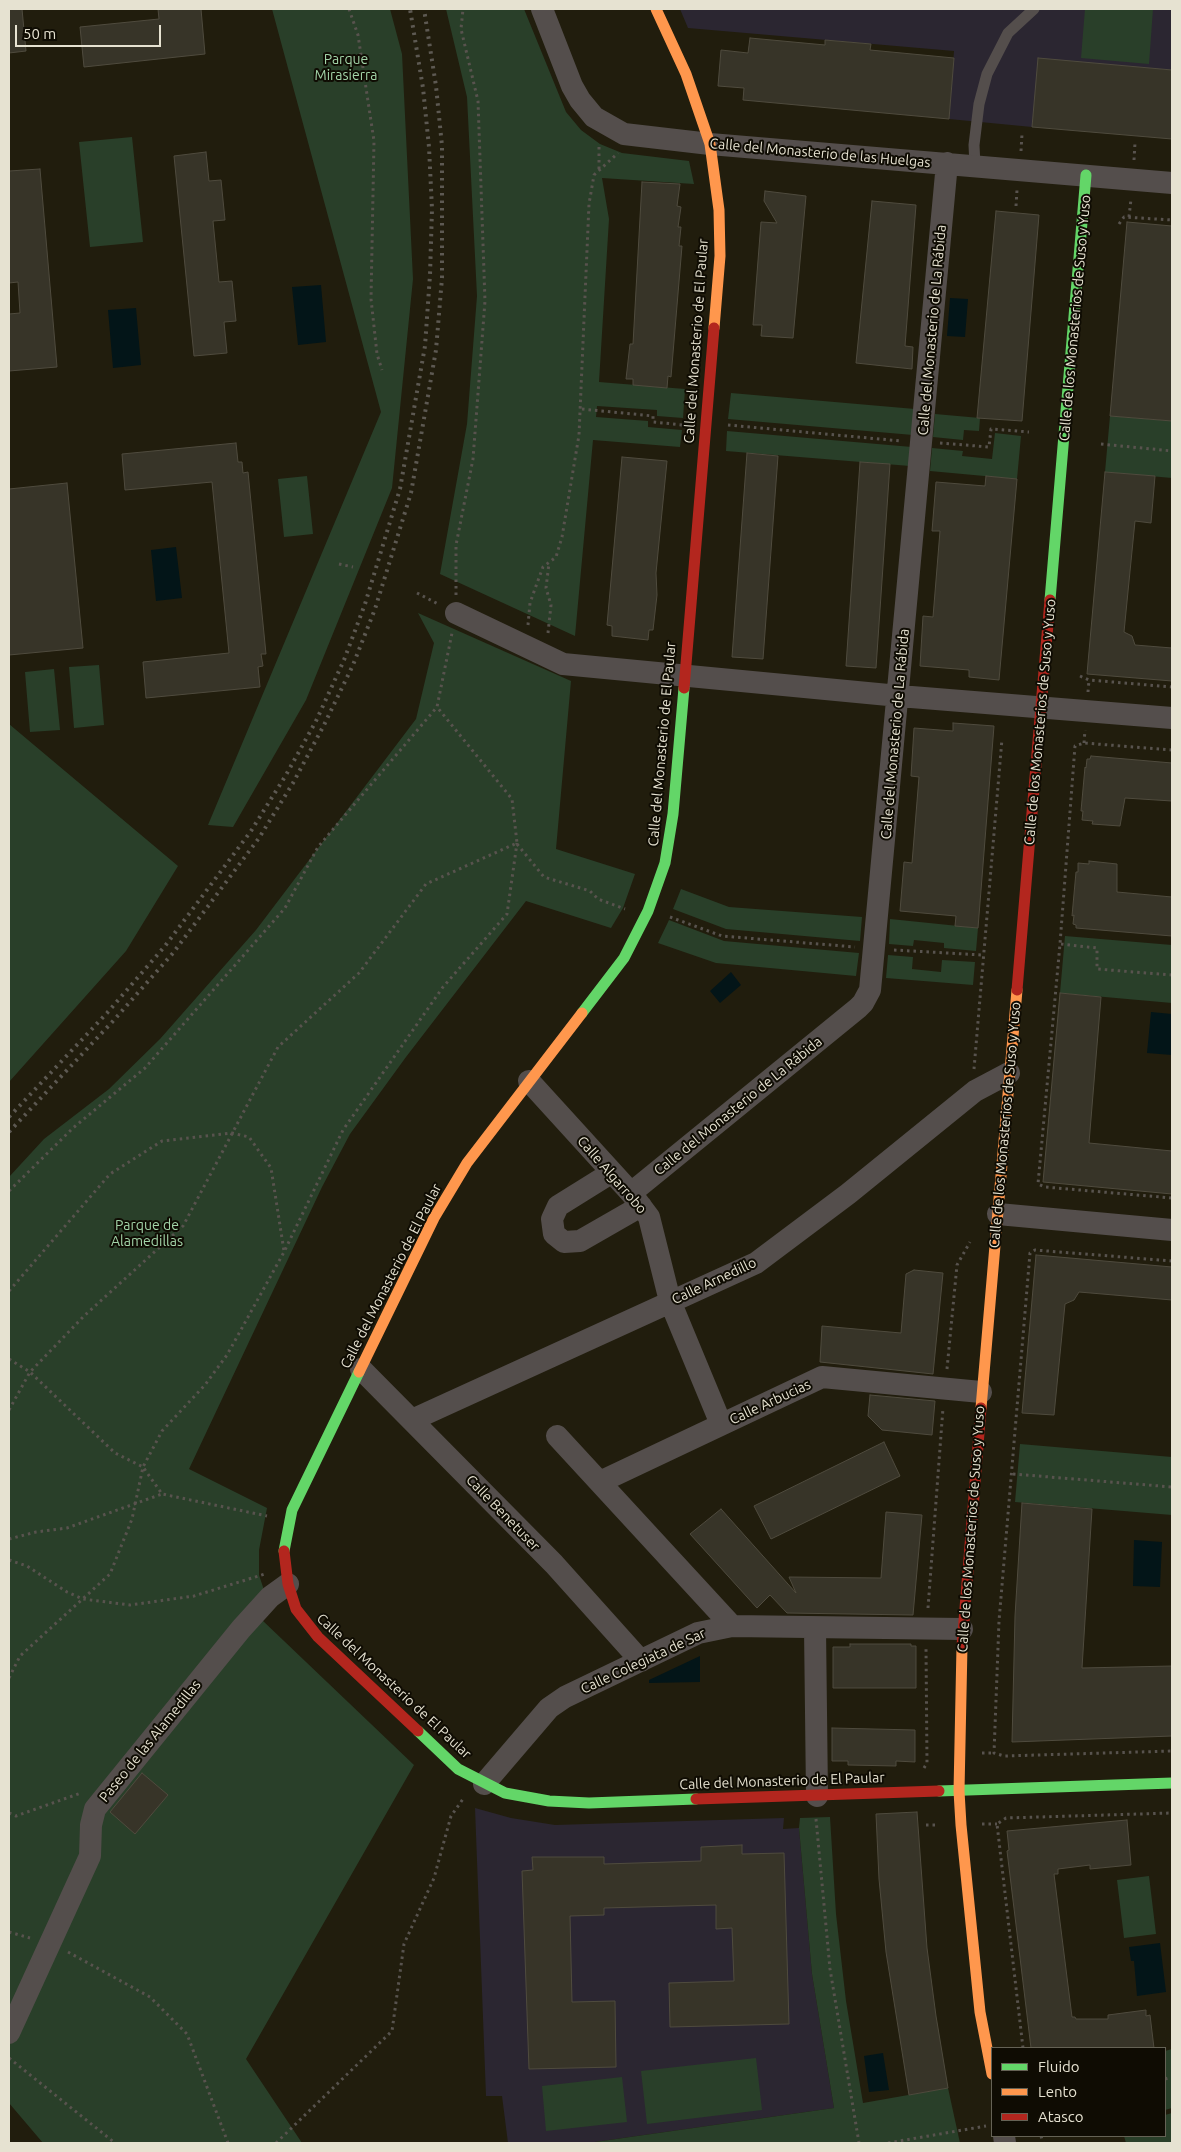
<!DOCTYPE html>
<meta charset="utf-8">
<style>
body{margin:0}
#map{position:relative;width:1181px;height:2152px;overflow:hidden;background:#211d0d;font-family:Ubuntu,sans-serif}
canvas{display:block}
.frame{position:absolute;inset:0;border:10px solid #e6e2d1;pointer-events:none}
.legend{position:absolute;left:991px;top:2047px;width:175px;height:90px;box-sizing:border-box;background:#0f0c03;border:1px solid #656255;margin:0;padding:6px 9px;list-style:none;font-size:15px;color:#e6e2d1}
.legend li{display:flex;align-items:center;gap:10px;height:25px}
.legend b{width:25px;border:1px solid #656255}
.scale{position:absolute;left:15px;top:25px;width:146px;height:22px;box-sizing:border-box;border:2px solid #e6e2d1;border-top:0;padding-left:6px;font-size:15px;line-height:18px;white-space:nowrap;color:#e6e2d1;-webkit-text-stroke:4px #0f0c03;paint-order:stroke}
</style>
<div id="map">
<canvas width="1181" height="2152"></canvas>
<div class="frame"></div>
<ul class="legend">
<li><b style="height:6px;background:#63d668"></b>Fluido</li>
<li><b style="height:6px;background:#ff974d"></b>Lento</li>
<li><b style="height:6px;background:#b3261e"></b>Atasco</li>
</ul>
<div class="scale">50 m</div>
</div>
<script>
const ctx = document.querySelector('canvas').getContext('2d');
ctx.lineJoin = 'round';
function fillPath(path, color) { ctx.fillStyle = color; ctx.fill(path, 'evenodd'); }
const shape = rows => new Path2D(rows.map(r => 'M' + r).join(''));
function stroke(path, color, width, dash) { ctx.strokeStyle = color; ctx.lineWidth = width; ctx.lineCap = dash ? 'butt' : 'round'; ctx.setLineDash(dash || []); ctx.stroke(path); }
function label(font, color, halo, rows, align = 'center') {
  ctx.font = font + ' Ubuntu,sans-serif'; ctx.lineWidth = 4; ctx.setLineDash([]); ctx.textBaseline = 'middle'; ctx.strokeStyle = halo; ctx.fillStyle = color; for (const [text, x, y, turn = 0] of rows) {
    ctx.save(); ctx.translate(x, y); ctx.rotate((+turn || 0) * Math.PI / 180); ctx.textAlign = isNaN(turn) ? turn : align; if (halo) ctx.strokeText(text, 0, 0); ctx.fillText(text, 0, 0); ctx.restore();
  }
}
fillPath(shape([
 [680,9,1172,9,1172,70,1039,59,1032,127,949,119,954,51,688,28],
 [475,1808,511,1818,555,1825,784,1818,783,1829,799,1828,812,1974,834,2108,588,2143,508,2143,502,2096,486,2096]
]), '#2b2631');
fillPath(shape([
 [272,9,390,9,402,54,413,279,392,488,306,700,233,827,208,825,381,412],
 [446,9,524,9,566,112,581,130,600,144,622,153,689,161,694,184,602,178,609,219,599,382,685,389,683,418,657,416,657,410,597,406,596,417,648,421,648,427,682,430,680,447,593,440,575,636,440,574,467,424,477,296,467,97],
 [1085,9,1153,9,1149,64,1081,58],
 [132,137,143,242,90,247,79,142],
 [731,393,915,409,913,435,728,419],
 [935,414,980,418,979,431,964,430,963,440,933,437],
 [1110,416,1172,421,1172,478,1105,472],
 [727,431,912,447,910,466,726,451],
 [995,433,1021,436,1017,479,930,471,932,448,963,451,962,456,992,459],
 [307,476,313,534,284,537,278,479],
 [418,613,571,681,556,849,635,874,623,908,611,928,526,901,406,1057,350,1134,322,1187,189,1469,267,1508,259,1550,259,1575,271,1611,262,1620,414,1765,246,2059,302,2143,43,2143,9,2103,9,1177,44,1139,109,1089,160,1039,256,930,416,719,434,643],
 [99,665,104,725,74,728,69,667],
 [54,669,60,730,30,732,25,672],
 [9,724,178,866,126,951,9,1082],
 [681,889,729,907,862,917,860,941,726,929,673,909],
 [890,919,978,928,976,951,944,948,944,943,914,940,913,946,889,944],
 [669,920,724,941,859,953,856,976,716,963,658,943],
 [1065,936,1172,945,1172,1003,1060,993],
 [888,955,913,957,912,969,941,972,942,960,975,962,973,985,886,978],
 [1020,1444,1172,1457,1172,1515,1015,1502],
 [830,1817,836,1914,846,2001,863,2103,948,2088,960,2143,588,2143,834,2108,812,1974,799,1828,800,1818],
 [1149,1876,1156,1934,1124,1938,1117,1880],
 [1172,2049,1172,2108,1165,2110,1165,2051],
 [756,2058,762,2110,647,2124,641,2071],
 [622,2077,627,2122,546,2131,542,2086],
 [1172,2113,1172,2143,1126,2143,1124,2136,1165,2136,1165,2115]
]), '#293f29');
fillPath(shape([
 [321,285,326,342,298,345,292,287],
 [950,298,968,299,965,337,947,336],
 [136,308,141,365,113,368,108,310],
 [176,547,182,598,156,601,151,550],
 [731,972,741,985,720,1003,710,991],
 [1151,1012,1172,1014,1172,1055,1147,1053],
 [1134,1540,1162,1542,1160,1587,1133,1586],
 [700,1656,700,1682,649,1683,649,1680],
 [1160,1943,1166,1992,1137,1996,1134,1961,1131,1961,1129,1947],
 [883,2053,889,2090,869,2092,864,2056]
]), '#031518');
const building = shape([
 [9,9,22,9,26,51,9,53,9,9],
 [158,9,201,9,205,54,84,67,80,27,159,19,158,9],
 [750,38,825,45,825,40,871,44,870,50,954,58,949,119,743,100,744,88,718,86,721,50,748,53,750,38],
 [1038,58,1172,70,1172,139,1032,127,1038,58],
 [206,152,209,181,221,180,225,220,213,221,219,282,232,281,236,321,224,322,227,353,194,356,174,156,206,152],
 [40,169,57,367,9,371,9,314,20,313,18,282,9,283,9,171,40,169],
 [642,182,680,184,677,206,681,207,678,227,681,227,679,246,682,246,671,377,668,376,667,388,633,385,633,379,626,379,630,344,633,344,642,182],
 [765,191,806,196,793,338,761,336,762,325,753,325,761,222,777,223,764,201,765,191],
 [872,201,916,205,905,346,913,347,912,369,856,363,872,201],
 [996,211,1039,215,1022,421,977,418,996,211],
 [1127,222,1172,226,1172,421,1110,416,1127,222],
 [236,443,238,462,242,462,243,473,248,472,266,654,261,654,263,666,258,667,260,687,146,698,143,662,229,653,212,482,125,490,122,454,236,443],
 [747,453,778,456,763,659,732,657,747,453],
 [622,457,667,461,656,573,657,595,653,630,649,630,648,640,612,636,612,626,607,625,622,457],
 [860,462,890,464,876,668,846,666,860,462],
 [1105,472,1155,476,1151,523,1135,521,1124,632,1132,636,1135,645,1172,648,1172,681,1087,674,1105,472],
 [986,476,1017,479,999,680,969,677,969,670,920,666,923,616,933,617,940,531,932,531,936,482,985,486,986,476],
 [67,483,83,648,9,655,9,489,67,483],
 [953,723,994,726,978,928,955,926,956,916,900,911,904,862,912,863,919,777,911,776,914,728,953,731,953,723],
 [1091,756,1172,763,1172,801,1125,798,1120,826,1092,824,1093,821,1082,820,1083,811,1081,811,1085,767,1086,768,1087,759,1090,759,1091,756],
 [1089,861,1117,864,1117,892,1172,897,1172,936,1076,928,1076,925,1073,924,1074,915,1072,916,1076,872,1078,872,1078,863,1089,864,1089,861],
 [1060,993,1101,997,1089,1143,1172,1151,1172,1194,1043,1182,1060,993],
 [1036,1255,1172,1267,1172,1300,1079,1292,1074,1300,1065,1304,1054,1415,1022,1413,1036,1255],
 [914,1270,943,1273,933,1374,820,1362,822,1326,901,1333,906,1274,914,1270],
 [870,1395,935,1401,932,1435,882,1430,868,1416,870,1395],
 [884,1442,900,1476,771,1539,754,1506,884,1442],
 [1022,1503,1092,1509,1082,1668,1172,1666,1172,1736,1012,1742,1015,1616,1022,1503],
 [721,1509,796,1593,789,1577,881,1578,886,1512,922,1515,913,1615,787,1613,770,1595,757,1608,690,1534,721,1509],
 [850,1644,911,1644,911,1646,916,1646,916,1688,833,1688,833,1647,850,1647,850,1644],
 [832,1728,915,1730,915,1762,896,1761,896,1766,848,1765,848,1761,832,1761,832,1728],
 [142,1773,168,1795,135,1834,110,1812,142,1773],
 [917,1812,927,1948,936,2016,948,2088,909,2095,886,1952,879,1879,876,1814,917,1812],
 [1127,1820,1131,1865,1090,1869,1090,1865,1058,1869,1058,1874,1054,1874,1072,2017,1075,2017,1076,2019,1108,2019,1108,2015,1146,2010,1146,2016,1150,2015,1154,2048,1031,2048,1007,1851,1009,1850,1007,1831,1127,1820],
 [742,1845,742,1854,784,1853,789,2024,670,2027,669,1983,734,1981,732,1928,716,1929,716,1905,604,1908,604,1915,570,1916,572,2002,615,2001,616,2067,529,2069,522,1871,533,1870,532,1857,604,1857,604,1864,701,1861,701,1847,742,1845]
]);
fillPath(building, '#373428');
stroke(building, '#4f4b3e', 1);
stroke(shape([
 [349,9,358,35,374,141,371,299,377,354,382,370],
 [1021,151,1022,134],
 [1134,160,1135,143],
 [599,169,599,143],
 [1016,206,1017,190],
 [1129,217,1131,199],
 [1119,224,1124,217,1172,220],
 [582,409,653,416,653,422,683,425],
 [728,425,901,441],
 [940,443,989,447,991,429,1029,432],
 [1101,444,1172,451],
 [339,564,353,567],
 [417,593,440,605],
 [456,595,456,545,473,459,485,301,478,101,461,29,463,9],
 [528,625,530,603,536,586,543,567,556,557,562,537,579,435,589,204,594,175,618,153],
 [548,633,551,605,546,588,549,563],
 [1080,676,1089,680,1172,687],
 [1088,692,1089,680],
 [1084,743,1085,730],
 [1172,750,1084,743,1075,746,1060,944,1038,1184,1045,1187,1172,1198],
 [517,844,544,877,590,891,598,899,625,909],
 [670,917,722,936,855,947],
 [1061,944,1097,948,1097,969,1172,975],
 [894,950,982,955],
 [974,1069,1002,739],
 [9,1191,73,1128,145,1068,285,908,318,847,437,707,452,633],
 [1172,1261,1035,1250,1030,1253,999,1621,994,1753,1004,1756,1172,1751],
 [9,1291,110,1174,162,1141,232,1133,249,1137,271,1168,284,1251],
 [9,1359,30,1372,115,1453,143,1467,162,1494,267,1516],
 [947,1369,957,1265,970,1242],
 [9,1410,30,1372,84,1316,183,1226,278,1047,359,973,426,884,517,843,512,799,437,707],
 [1013,1474,1172,1487],
 [9,1539,36,1532,67,1528,162,1494],
 [9,1560,27,1566,67,1592,83,1599,130,1605,194,1596,265,1574],
 [928,1608,943,1408],
 [9,1678,20,1656,110,1574,132,1519,143,1467,162,1431,205,1385,227,1355,284,1252,343,1130,443,987,507,914,517,843],
 [982,1753,994,1753],
 [924,1768,927,1763,926,1647],
 [9,1813,16,1816,81,1793],
 [816,1819,830,1969,859,2143],
 [982,1824,997,1824],
 [926,1825,939,1825],
 [9,1932,30,1938],
 [68,1952,150,1997,187,2034,228,2143],
 [1023,2048,997,1824,1006,1818,1172,1813],
 [9,2058,115,2143],
 [1165,2079,1172,2077],
 [1041,2136,1043,2143],
 [276,2143,392,2031,404,1944,434,1878,451,1816,463,1799],
 [888,2143,986,2126]
]), '#58534e', 3, [2.5, 4]);
stroke(shape([
 [975,166,974,145,979,104,987,74,1008,33,1034,9]
]), '#544e4c', 11);
stroke(shape([
 [542,9,572,86,580,100,594,117,624,134,710,144,1172,183],
 [456,613,563,664,899,696,1172,718],
 [529,1081,631,1193,649,1217,670,1301,721,1424],
 [611,1173,558,1206,552,1219,554,1234,564,1242,580,1241,641,1206],
 [631,1193,858,1008,863,1003,870,990,947,163],
 [998,1214,1172,1230],
 [361,1369,554,1564,641,1661],
 [412,1420,756,1263,848,1194,975,1091,1009,1073],
 [557,1436,732,1626],
 [600,1482,822,1377,981,1392],
 [815,1628,817,1796],
 [484,1784,549,1708,565,1697,698,1633,732,1626,962,1629],
 [9,2033,90,1856,91,1825,95,1809,241,1629,270,1597,288,1584],
 [1004,2136,1005,2143]
]), '#544e4c', 22);
stroke(shape([
 [1050,600,1086,175],
 [582,1013,624,958,648,911,665,863,673,814,684,688],
 [284,1551,292,1510,359,1372],
 [418,1731,458,1769,505,1793,549,1801,589,1803,696,1799],
 [939,1791,1172,1783]
]), '#63d668', 11);
stroke(shape([
 [656,9,686,74,710,144,719,210,720,256,714,328],
 [359,1372,434,1218,467,1163,582,1013],
 [981,1408,1017,990],
 [962,1646,959,1791,961,1825,980,2012,992,2074]
]), '#ff974d', 11);
stroke(shape([
 [684,688,714,328],
 [1017,990,1050,600],
 [284,1551,288,1584,296,1609,318,1637,418,1731],
 [962,1646,981,1408],
 [696,1799,939,1791]
]), '#b3261e', 11);
stroke(shape([
 [9,1117,107,1013,165,946,251,831,286,775,316,721,344,660,365,604,400,489,425,346,430,275,432,209,429,147,423,88,410,9],
 [9,1132,114,1020,173,953,259,838,293,783,324,725,353,665,375,609,411,493,436,350,442,278,442,146,436,86,424,9]
]), '#5d5952', 4, [2.5, 5]);
label('14px', '#a3d5a9', '#0f0c03', [
 ["Parque",346,59],
 ["Mirasierra",346,75],
 ["Parque de",147,1225],
 ["Alamedillas",147,1241]
]);
label('14px', '#e6e2d1', '#0f0c03', [
 ["Calle del Monasterio de las Huelgas",820,153,5],
 ["Calle de los Monasterios de Suso y Yuso",1075,318,-85],
 ["Calle del Monasterio de La Rábida",932,330,-85],
 ["Calle del Monasterio de El Paular",696,341,-86],
 ["Calle de los Monasterios de Suso y Yuso",1040,722,-85],
 ["Calle del Monasterio de La Rábida",895,734,-85],
 ["Calle del Monasterio de El Paular",662,744,-85],
 ["Calle del Monasterio de La Rábida",738,1106,-39],
 ["Calle de los Monasterios de Suso y Yuso",1005,1125,-85],
 ["Calle Algarrobo",612,1175,49],
 ["Calle del Monasterio de El Paular",391,1276,-63],
 ["Calle Arnedillo",714,1281,-25],
 ["Calle Arbucias",770,1402,-25],
 ["Calle Benetuser",503,1513,46],
 ["Calle de los Monasterios de Suso y Yuso",971,1529,-86],
 ["Calle Colegiata de Sar",643,1661,-25],
 ["Calle del Monasterio de El Paular",394,1686,43],
 ["Paseo de las Alamedillas",150,1741,-51],
 ["Calle del Monasterio de El Paular",782,1781,-2]
]);
</script>
